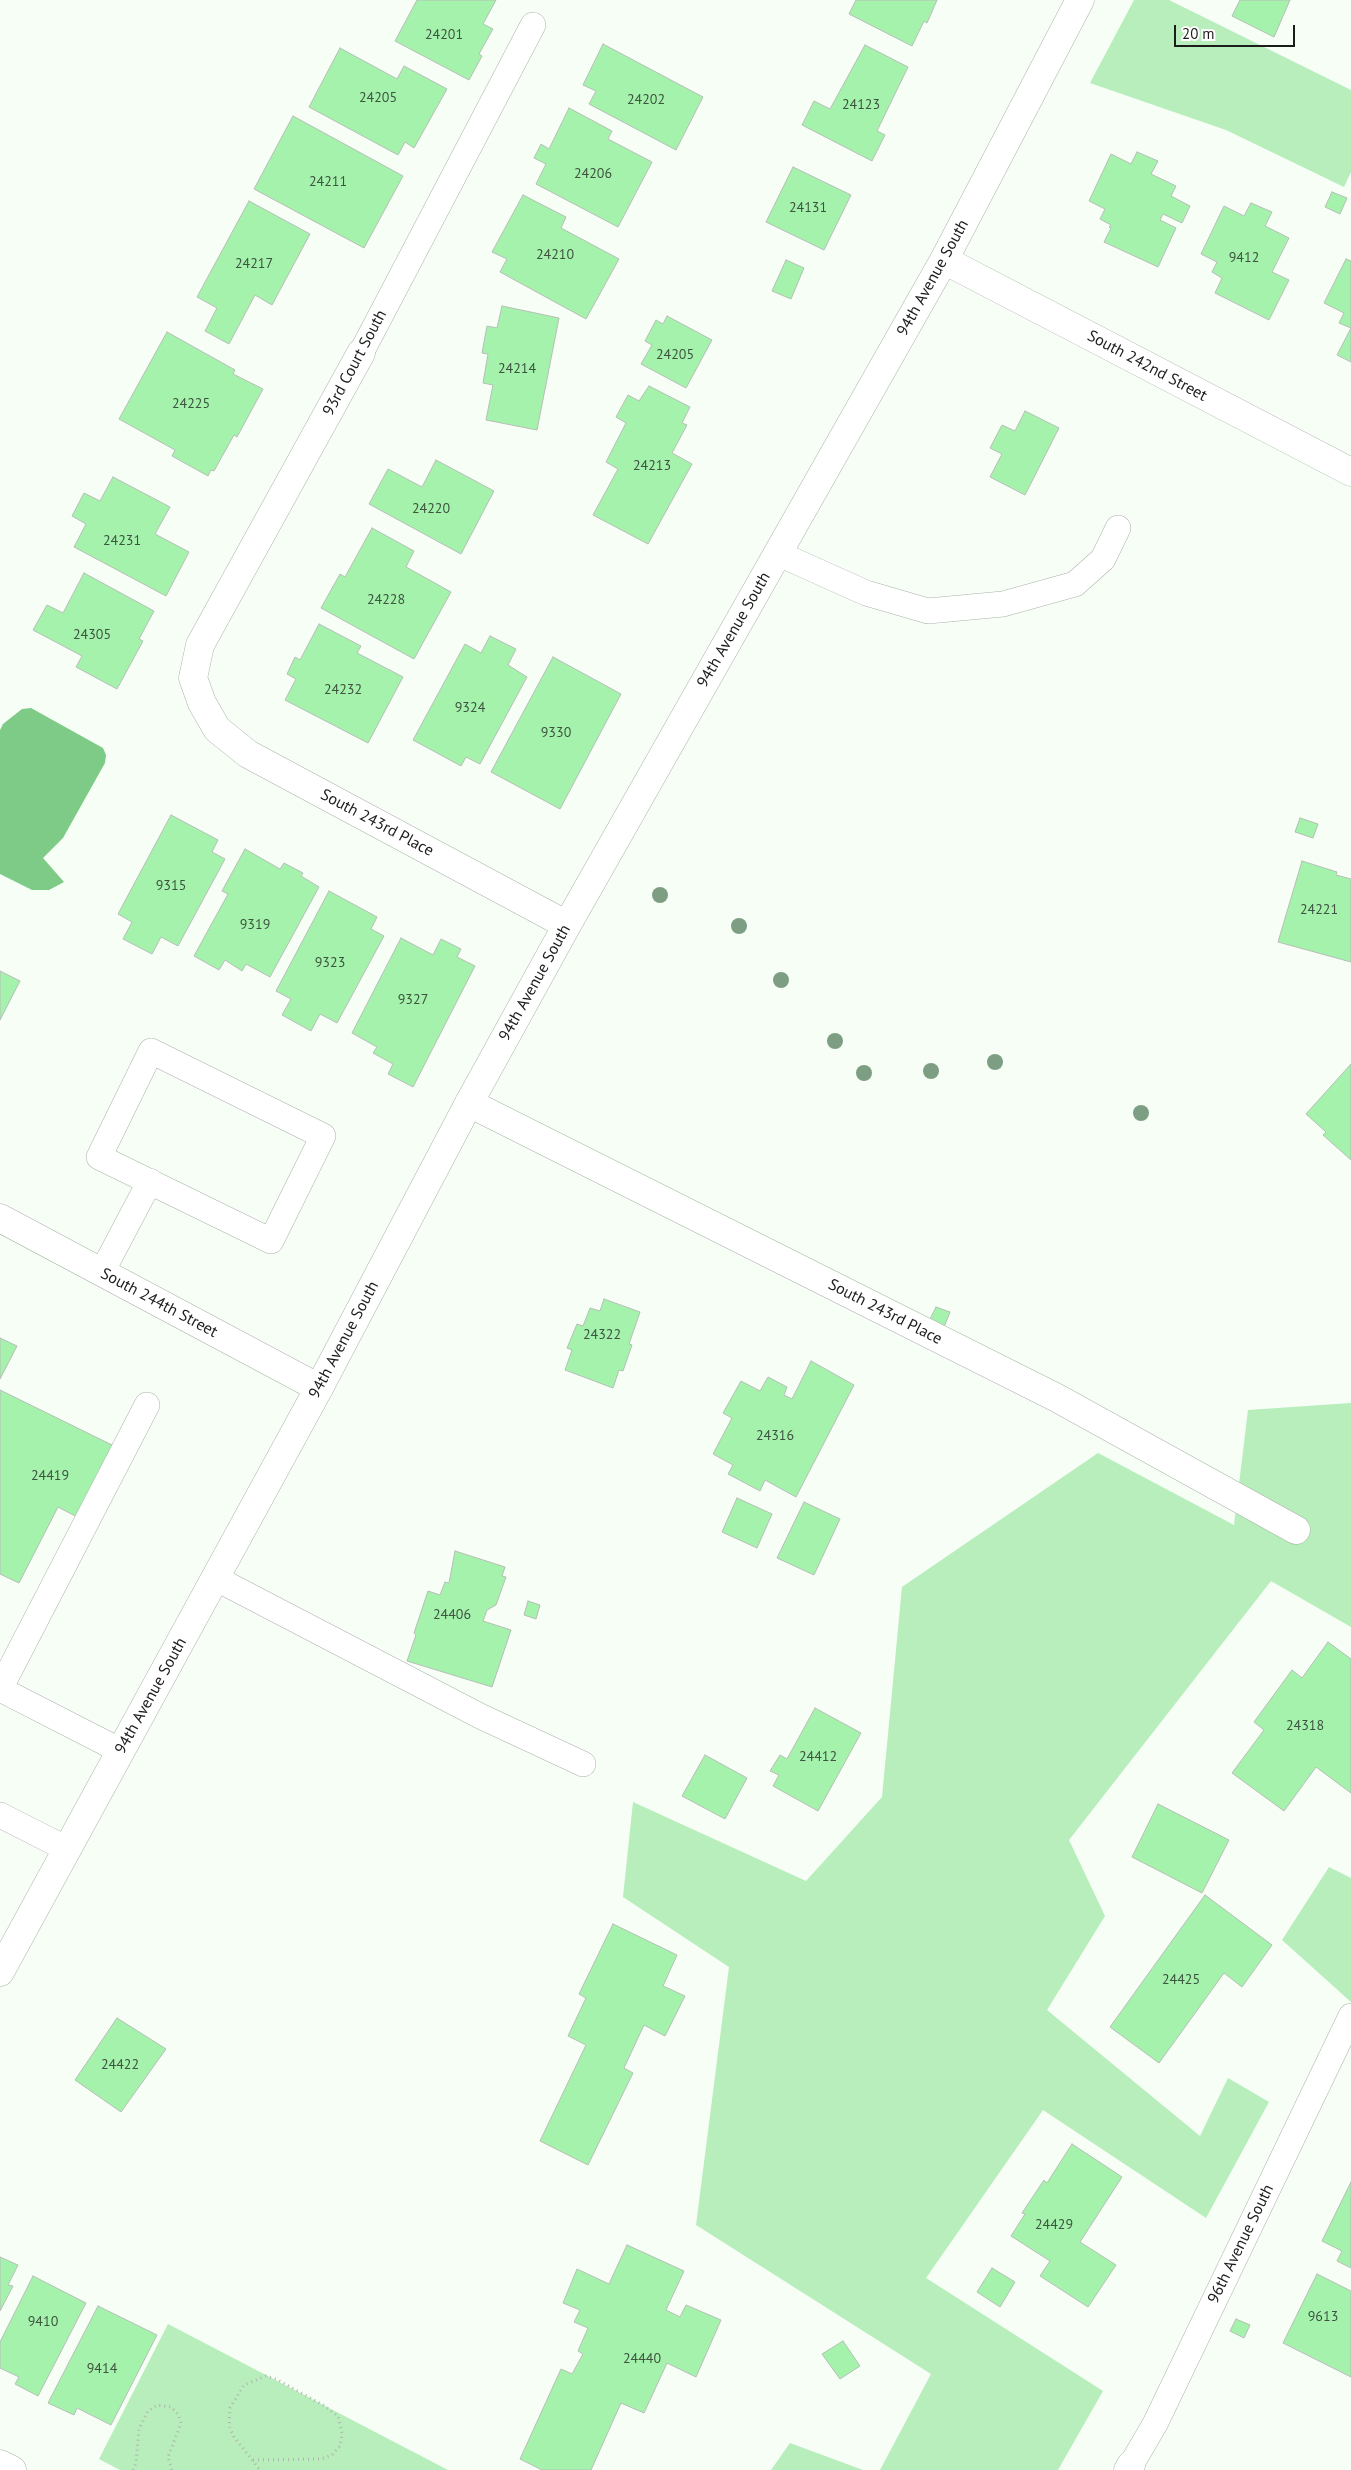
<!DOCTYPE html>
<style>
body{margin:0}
#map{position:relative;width:1351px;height:2470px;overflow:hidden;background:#f6fef6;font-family:"PT Sans",sans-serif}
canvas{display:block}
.scale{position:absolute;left:1174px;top:25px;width:121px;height:22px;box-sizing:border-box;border:2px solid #1a1d1a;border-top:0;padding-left:6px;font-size:15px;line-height:18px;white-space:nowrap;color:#1a1d1a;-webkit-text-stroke:4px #fff;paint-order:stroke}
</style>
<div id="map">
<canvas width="1351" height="2470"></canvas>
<div class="scale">20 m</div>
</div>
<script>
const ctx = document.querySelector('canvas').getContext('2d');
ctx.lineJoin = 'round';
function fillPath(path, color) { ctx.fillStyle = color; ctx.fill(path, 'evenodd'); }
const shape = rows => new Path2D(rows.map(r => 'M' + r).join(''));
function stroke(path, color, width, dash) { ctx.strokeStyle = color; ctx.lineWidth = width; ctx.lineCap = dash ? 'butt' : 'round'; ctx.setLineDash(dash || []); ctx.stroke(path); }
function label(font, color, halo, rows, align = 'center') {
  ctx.font = font + ' "PT Sans",sans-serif'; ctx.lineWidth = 4; ctx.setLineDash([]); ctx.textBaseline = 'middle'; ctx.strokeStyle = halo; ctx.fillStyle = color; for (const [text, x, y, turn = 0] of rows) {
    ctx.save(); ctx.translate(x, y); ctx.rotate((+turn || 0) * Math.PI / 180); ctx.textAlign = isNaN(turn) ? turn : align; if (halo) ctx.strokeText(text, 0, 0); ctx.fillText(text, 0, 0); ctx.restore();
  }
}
fillPath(shape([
 [1134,0,1169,0,1351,90,1351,172,1344,187,1226,130,1090,83],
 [1351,1403,1351,1627,1271,1581,1069,1840,1105,1916,1047,2010,1200,2136,1228,2078,1269,2102,1206,2218,1043,2110,926,2278,1103,2391,1058,2470,880,2470,931,2374,696,2225,729,1967,623,1897,633,1802,806,1881,882,1797,902,1587,1098,1453,1234,1525,1248,1410],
 [1329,1867,1351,1878,1351,2002,1282,1940],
 [168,2324,448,2470,120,2470,99,2459],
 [790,2443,863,2470,771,2470]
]), '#b8edbc');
fillPath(shape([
 [31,708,103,748,106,755,105,763,63,838,43,858,64,882,49,890,32,890,0,874,0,730,3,724,22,709]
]), '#7eca87');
const building = shape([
 [417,0,496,0,483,24,493,29,479,54,482,56,469,80,395,41,417,0],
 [856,0,937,0,927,23,924,21,912,46,849,14,856,0],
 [1240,0,1290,0,1274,37,1232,16,1240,0],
 [603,44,703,97,676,150,589,104,596,91,583,85,603,44],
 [865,45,908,67,877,131,885,135,872,161,802,125,814,101,830,109,865,45],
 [340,48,397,79,404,66,447,89,414,148,405,142,398,155,309,107,340,48],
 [569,108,612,131,608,139,652,162,618,227,536,184,546,164,534,158,541,144,549,149,569,108],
 [293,116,403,176,364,248,254,189,293,116],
 [1137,152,1158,161,1151,174,1176,186,1171,196,1190,206,1182,223,1163,214,1160,220,1176,228,1158,267,1104,242,1111,228,1109,227,1111,225,1100,219,1105,209,1089,201,1111,154,1131,164,1137,152],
 [793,167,851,195,824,250,766,222,793,167],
 [1332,192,1347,198,1340,214,1325,207,1332,192],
 [523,195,566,217,561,228,619,259,586,319,500,272,507,259,492,252,523,195],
 [249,201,310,234,272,305,255,295,229,344,205,331,217,308,197,297,249,201],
 [1251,203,1272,212,1265,226,1289,238,1272,272,1289,280,1269,320,1215,293,1222,278,1212,272,1217,262,1201,254,1224,206,1244,216,1251,203],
 [1346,259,1351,261,1351,362,1337,355,1351,328,1339,323,1344,313,1324,303,1346,259],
 [786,260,804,268,791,299,772,291,786,260],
 [502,306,559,318,537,430,486,420,493,385,483,383,488,354,482,353,487,326,497,328,502,306],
 [667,316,712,340,686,388,641,364,652,345,645,341,656,320,663,324,667,316],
 [167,332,235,370,233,374,263,389,237,437,234,435,214,471,211,470,208,476,172,456,175,450,119,419,167,332],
 [649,386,690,407,682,423,687,425,672,453,692,464,648,544,593,515,618,469,606,462,626,423,616,417,628,395,639,401,649,386],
 [1025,411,1059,428,1025,495,990,477,1002,454,990,448,1002,425,1015,431,1025,411],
 [436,460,494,491,461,554,369,504,388,469,422,487,436,460],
 [113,477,170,507,155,534,189,552,166,596,74,547,86,524,72,516,84,493,100,501,113,477],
 [372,528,414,551,406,567,451,592,414,659,321,608,340,574,345,577,372,528],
 [84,573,154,611,139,639,143,641,117,689,76,667,82,656,33,630,47,605,63,613,84,573],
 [319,624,361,646,357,653,403,677,368,743,285,700,296,679,287,674,295,657,300,660,319,624],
 [490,636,516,649,508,665,527,677,480,764,466,757,461,766,413,740,465,644,481,653,490,636],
 [553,657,621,694,560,809,491,772,553,657],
 [171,815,218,840,212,852,225,859,178,946,161,937,152,954,123,939,132,922,118,914,171,815],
 [1300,818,1318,824,1313,838,1295,832,1300,818],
 [245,849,280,869,284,863,303,873,301,876,319,887,270,977,246,964,242,971,225,960,219,970,194,956,228,894,222,891,245,849],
 [1302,861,1337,872,1336,875,1351,879,1351,962,1278,942,1302,861],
 [329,891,377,917,371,929,384,936,337,1023,320,1014,311,1031,282,1015,291,999,276,991,329,891],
 [401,938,433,955,441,939,461,949,457,957,475,966,413,1087,388,1074,393,1064,373,1053,377,1047,352,1033,401,938],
 [0,971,20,981,0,1020,0,971],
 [1351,1064,1351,1160,1323,1135,1326,1132,1306,1114,1351,1064],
 [604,1299,640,1312,629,1344,632,1345,623,1371,619,1370,613,1388,565,1370,572,1350,567,1348,577,1324,583,1326,590,1308,600,1311,604,1299],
 [936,1307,950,1312,944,1327,929,1321,936,1307],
 [0,1338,17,1346,0,1379,0,1338],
 [811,1361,854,1385,796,1497,765,1480,760,1491,728,1474,733,1465,713,1454,732,1418,723,1413,741,1381,760,1391,768,1377,787,1387,784,1395,792,1399,811,1361],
 [0,1390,114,1446,79,1518,58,1507,19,1583,0,1574,0,1390],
 [737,1498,772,1514,757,1548,722,1532,737,1498],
 [804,1502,840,1519,814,1575,777,1558,804,1502],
 [455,1551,505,1567,502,1576,506,1577,496,1605,487,1610,483,1621,511,1630,492,1687,407,1661,416,1635,414,1633,428,1591,440,1595,445,1582,449,1583,455,1551],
 [528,1601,540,1605,536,1619,524,1615,528,1601],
 [1328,1642,1351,1659,1351,1793,1316,1767,1284,1811,1232,1773,1264,1730,1254,1722,1292,1670,1302,1678,1328,1642],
 [815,1708,861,1733,818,1811,773,1786,779,1775,770,1771,780,1755,787,1759,815,1708],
 [705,1755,747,1778,725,1819,682,1796,705,1755],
 [1158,1804,1229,1840,1202,1893,1132,1857,1158,1804],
 [1205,1895,1272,1945,1242,1987,1224,1973,1159,2063,1110,2027,1205,1895],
 [613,1924,677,1955,663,1986,685,1996,665,2036,644,2025,624,2068,633,2073,588,2165,540,2141,586,2045,568,2036,586,1998,579,1994,613,1924],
 [117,2018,166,2049,121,2112,75,2080,117,2018],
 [1072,2144,1122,2177,1080,2242,1116,2265,1088,2307,1040,2276,1050,2261,1011,2236,1025,2214,1022,2213,1044,2180,1047,2183,1072,2144],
 [1351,2182,1351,2268,1337,2261,1342,2251,1322,2241,1351,2182],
 [627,2245,684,2271,666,2310,680,2317,686,2305,721,2320,696,2377,667,2363,644,2413,621,2403,591,2470,542,2470,520,2459,561,2369,572,2374,583,2354,578,2351,588,2328,574,2322,580,2310,563,2303,577,2269,609,2284,627,2245],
 [0,2257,18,2265,8,2285,13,2286,0,2311,0,2257],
 [992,2268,1015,2282,1000,2307,977,2292,992,2268],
 [1317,2274,1351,2291,1351,2377,1283,2343,1317,2274],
 [33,2276,86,2303,38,2396,15,2384,19,2377,0,2368,0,2342,33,2276],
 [98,2306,157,2335,111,2425,77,2408,74,2415,48,2403,98,2306],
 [1236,2319,1250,2325,1244,2338,1230,2331,1236,2319],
 [843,2341,860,2366,840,2379,822,2354,843,2341]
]);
fillPath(building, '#a5f2ad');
stroke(building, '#b6beb6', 1);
const lane = shape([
 [361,353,533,25],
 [777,553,866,593,928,611,1003,604,1075,584,1103,559,1118,528],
 [151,1051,323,1136,271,1241,99,1157,151,1051],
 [102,1272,150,1181],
 [215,1578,480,1716,583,1764],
 [0,1689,147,1405],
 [0,1689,121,1751],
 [0,1815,67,1849],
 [1131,2465,1155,2424,1351,2016]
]);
const street = shape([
 [944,260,1351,472],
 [361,353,200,645,193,678,202,703,217,729,248,754,567,925],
 [469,1103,1057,1398,1296,1530],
 [0,1218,319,1388],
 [0,2464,12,2470],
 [1128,2470,1131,2465]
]);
const secondary = shape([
 [0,1972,319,1388,469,1103,567,925,944,260,1080,0]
]);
stroke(lane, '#abb3ab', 26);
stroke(street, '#abb3ab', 29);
stroke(secondary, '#abb3ab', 29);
stroke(shape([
 [253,2460,321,2459,332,2455,340,2446,342,2433,338,2416,323,2405,276,2379,266,2376,244,2385,230,2408,229,2426,234,2437,260,2470],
 [133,2470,136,2463,139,2429,148,2411,157,2405,171,2407,178,2414,181,2423,168,2457,172,2470]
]), '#afb5af', 3, [1, 4]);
stroke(lane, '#fff', 25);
stroke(street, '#fff', 28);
stroke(secondary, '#fff', 28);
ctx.fillStyle = '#7e9e83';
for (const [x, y] of [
 [660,895],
 [739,926],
 [781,980],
 [835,1041],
 [995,1062],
 [931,1071],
 [864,1073],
 [1141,1113]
]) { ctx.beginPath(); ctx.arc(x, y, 8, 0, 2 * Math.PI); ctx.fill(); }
label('14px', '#3d523f', null, [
 ["24201",444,35],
 ["24205",378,98],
 ["24202",646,100],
 ["24123",861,105],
 ["24206",593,174],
 ["24211",328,182],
 ["24131",808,208],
 ["24210",555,255],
 ["9412",1244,258],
 ["24217",254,264],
 ["24205",675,355],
 ["24214",517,369],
 ["24225",191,404],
 ["24213",652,466],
 ["24220",431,509],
 ["24231",122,541],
 ["24228",386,600],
 ["24305",92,635],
 ["24232",343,690],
 ["9324",470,708],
 ["9330",556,733],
 ["9315",171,886],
 ["24221",1319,910],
 ["9319",255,925],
 ["9323",330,963],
 ["9327",413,1000],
 ["24322",602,1335],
 ["24316",775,1436],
 ["24419",50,1476],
 ["24406",452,1615],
 ["24318",1305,1726],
 ["24412",818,1757],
 ["24425",1181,1980],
 ["24422",120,2065],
 ["24429",1054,2225],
 ["9613",1323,2317],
 ["9410",43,2322],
 ["24440",642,2359],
 ["9414",102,2369]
]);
label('16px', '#1a1d1a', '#fff', [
 ["94th Avenue South",933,278,-61],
 ["93rd Court South",355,363,-62],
 ["South 242nd Street",1147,366,28],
 ["94th Avenue South",734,630,-60],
 ["South 243rd Place",377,823,28],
 ["94th Avenue South",535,983,-61],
 ["South 244th Street",159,1303,28],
 ["South 243rd Place",885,1312,27],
 ["94th Avenue South",344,1340,-62],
 ["94th Avenue South",151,1696,-61],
 ["96th Avenue South",1241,2244,-64]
]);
</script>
